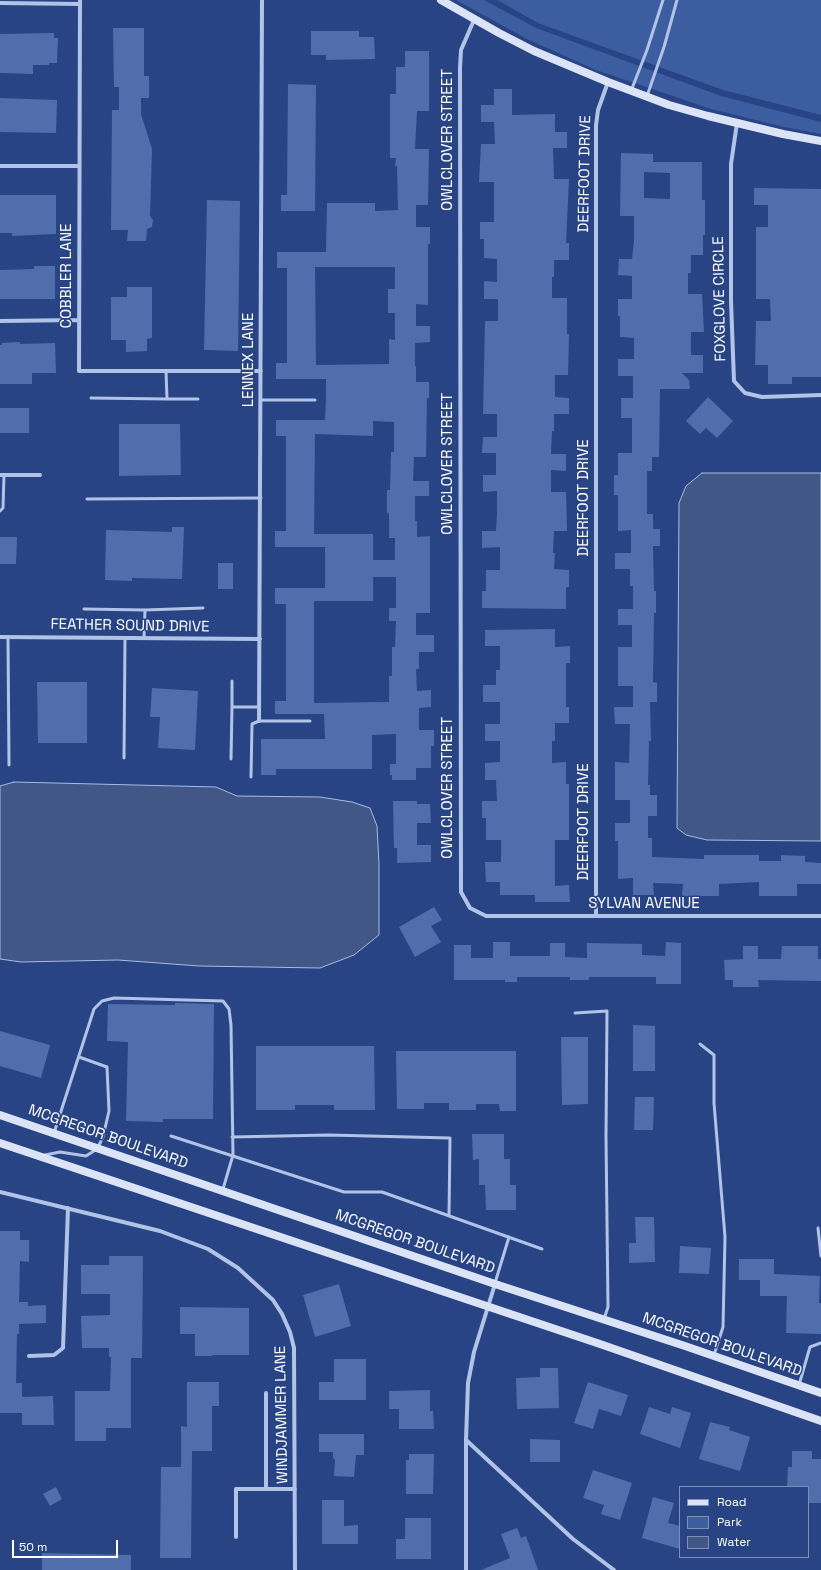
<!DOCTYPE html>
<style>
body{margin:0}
#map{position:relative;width:821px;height:1570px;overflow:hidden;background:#284484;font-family:"Space Grotesk",sans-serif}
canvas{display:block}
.legend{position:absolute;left:679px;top:1486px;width:130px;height:72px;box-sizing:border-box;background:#284484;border:1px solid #7e8fb5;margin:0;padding:5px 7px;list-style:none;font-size:12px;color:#fff}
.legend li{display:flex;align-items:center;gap:8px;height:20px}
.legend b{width:20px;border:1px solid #7e8fb5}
.scale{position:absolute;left:12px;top:1540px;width:106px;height:18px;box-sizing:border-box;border:2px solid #fff;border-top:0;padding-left:5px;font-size:12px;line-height:14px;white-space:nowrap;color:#fff;-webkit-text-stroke:3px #284484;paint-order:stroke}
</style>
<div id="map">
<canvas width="821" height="1570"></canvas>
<ul class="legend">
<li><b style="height:5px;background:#dbe4f6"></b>Road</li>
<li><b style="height:11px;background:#3c5da0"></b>Park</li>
<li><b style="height:11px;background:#435786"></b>Water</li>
</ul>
<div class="scale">50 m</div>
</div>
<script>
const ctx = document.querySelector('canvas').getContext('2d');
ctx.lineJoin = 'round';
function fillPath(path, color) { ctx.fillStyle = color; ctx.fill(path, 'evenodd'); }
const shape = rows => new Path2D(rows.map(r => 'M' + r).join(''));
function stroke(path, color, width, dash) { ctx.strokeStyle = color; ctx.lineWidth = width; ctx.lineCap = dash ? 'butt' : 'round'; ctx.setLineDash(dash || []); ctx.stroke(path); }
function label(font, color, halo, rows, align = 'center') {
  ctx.font = font + ' "Space Grotesk",sans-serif'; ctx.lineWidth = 3; ctx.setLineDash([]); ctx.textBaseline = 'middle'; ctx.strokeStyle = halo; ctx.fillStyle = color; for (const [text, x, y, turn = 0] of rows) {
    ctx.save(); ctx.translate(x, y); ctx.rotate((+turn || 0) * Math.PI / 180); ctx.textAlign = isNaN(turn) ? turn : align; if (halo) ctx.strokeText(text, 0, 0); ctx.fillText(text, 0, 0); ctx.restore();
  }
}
fillPath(shape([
 [456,0,484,0,536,28,721,96,821,122,821,134,784,127,711,109,596,70,527,39],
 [497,0,821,0,821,115,723,90,538,23]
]), '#3c5da0');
const water = shape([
 [702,473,821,473,821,841,707,840,686,835,677,828,679,503,686,486,702,473],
 [14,782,216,787,237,796,320,797,352,802,370,808,377,826,379,864,379,935,354,955,320,968,199,966,118,960,21,962,0,959,0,786,14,782]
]);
fillPath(water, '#435786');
stroke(water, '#a6bce7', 1);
fillPath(shape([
 [113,28,144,28,144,76,149,76,149,98,141,98,141,114,152,149,150,216,153,220,152,227,147,229,146,241,127,241,128,230,111,230,112,110,119,110,119,87,114,87],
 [311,31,359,31,359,37,374,37,375,59,326,60,326,55,311,55],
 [54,33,54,38,58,38,57,63,49,63,49,65,33,65,33,74,0,73,0,34],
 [405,51,429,51,429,111,417,111,415,149,429,149,428,205,416,205,416,227,430,227,430,244,428,244,428,305,416,304,416,326,430,326,430,342,415,343,415,366,416,366,416,382,429,382,429,398,427,398,426,457,414,457,413,481,429,481,429,496,415,496,415,521,417,521,417,537,430,536,430,613,416,613,416,635,434,635,434,652,419,652,419,669,416,669,417,691,431,690,431,707,419,708,419,730,434,730,434,746,431,746,431,768,416,768,416,780,392,780,392,775,390,775,390,764,396,764,396,734,372,735,372,769,276,769,276,775,261,775,261,739,325,739,324,714,275,714,275,701,286,701,286,604,275,604,275,588,325,588,325,547,275,547,275,531,286,531,286,436,276,436,276,420,325,420,326,399,326,379,276,379,276,363,287,363,287,268,277,268,277,252,326,252,327,203,375,203,375,211,398,210,397,166,395,166,396,158,390,158,390,94,396,94,396,67,405,67],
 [315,267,395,267,395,289,388,289,388,313,395,313,395,340,389,339,389,364,316,365],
 [373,421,394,422,394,452,391,452,390,490,387,490,387,513,389,513,389,538,395,538,395,560,373,560,373,534,314,534,315,434,373,436],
 [373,577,396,577,396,608,389,608,389,621,396,621,395,647,392,647,392,676,389,676,389,702,314,703,314,601,373,601],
 [288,84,316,85,315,211,281,211,281,195,287,195],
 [494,89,512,89,512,115,555,114,555,132,567,132,567,148,553,148,554,179,569,179,566,243,569,243,569,260,554,260,554,277,552,277,552,298,567,298,567,334,569,334,568,375,555,375,555,397,569,398,569,414,554,414,554,431,552,431,551,454,566,454,566,471,551,470,551,492,566,492,567,531,554,531,553,553,555,553,554,569,569,570,569,587,566,587,566,609,482,608,482,591,486,591,486,570,500,570,500,547,482,548,482,531,496,531,497,514,497,491,483,492,483,475,496,475,496,453,482,453,483,437,497,437,497,414,483,414,485,321,498,321,498,299,484,299,484,281,497,282,497,259,484,258,484,239,480,239,480,222,494,222,494,182,479,182,481,144,495,144,494,122,481,122,481,105,494,105],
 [0,98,57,100,56,133,0,132],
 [621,153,653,154,653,162,702,162,702,200,705,200,705,235,703,235,703,255,691,255,691,273,688,273,688,294,702,294,704,332,691,332,691,355,703,355,703,373,682,373,689,380,690,389,660,389,659,457,652,457,652,471,647,471,647,514,653,514,653,529,660,529,660,546,653,546,654,591,656,591,656,613,654,613,653,682,657,683,657,702,650,702,651,741,649,741,648,785,650,785,650,795,657,795,657,816,648,816,648,838,652,838,652,857,704,859,704,855,759,855,759,861,781,861,781,855,805,856,805,862,821,863,821,884,797,884,797,896,759,896,759,882,719,884,719,896,682,896,683,884,653,883,654,895,633,895,633,878,618,879,618,841,615,841,615,823,630,823,630,800,615,800,615,762,629,763,630,724,615,724,614,707,633,707,633,686,618,686,618,647,632,647,632,625,618,625,618,609,633,609,633,586,630,586,630,569,615,569,615,553,631,553,631,530,618,531,618,495,614,495,614,475,618,475,618,453,632,453,632,418,621,418,621,398,633,398,633,376,618,376,618,359,634,359,634,338,620,337,620,316,618,316,618,299,632,299,632,276,618,275,619,259,632,259,634,241,634,216,620,216],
 [644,172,670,173,670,199,644,198],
 [754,188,821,189,821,377,792,377,792,384,768,384,768,365,755,365,756,321,771,321,770,299,756,299,756,227,768,227,768,205,754,205],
 [0,195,56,195,56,234,12,236,12,233,0,233],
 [207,200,240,201,238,351,204,350],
 [34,266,55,266,55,299,0,299,0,270,34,269],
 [127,287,152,287,152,338,147,339,147,351,126,352,126,340,111,340,111,297,127,297],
 [20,342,20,344,55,343,56,373,32,373,32,384,0,384,0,345,2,345,2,343],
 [708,397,733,421,717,438,706,428,700,434,686,421],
 [0,408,29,408,29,433,0,433],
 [119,424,180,424,181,475,119,476],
 [172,527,184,527,182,579,132,578,132,581,105,580,106,530,172,532],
 [0,537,17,537,16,564,0,564],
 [218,563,233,563,233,589,218,589],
 [555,629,555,647,570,646,570,663,566,663,566,707,569,707,569,723,555,723,555,741,552,741,552,763,566,762,566,784,569,784,569,840,555,840,555,886,569,885,570,902,535,902,535,895,500,895,500,882,486,882,485,862,501,862,501,840,486,840,486,818,482,818,482,801,497,801,496,780,485,780,485,763,500,762,500,741,485,741,485,724,500,724,500,702,483,702,483,685,496,685,496,670,500,670,500,646,485,646,485,630],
 [37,682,87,682,87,743,38,743],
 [152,688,198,691,195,750,158,748,160,717,150,717],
 [393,801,417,801,417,804,430,804,431,823,417,823,417,845,431,845,431,862,397,863,397,848,394,848],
 [434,907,442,920,431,926,441,942,415,957,399,927],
 [493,942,510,942,510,956,550,956,550,943,565,943,565,957,587,958,587,943,642,944,642,955,665,956,666,942,681,943,681,984,656,984,656,977,589,977,589,980,570,980,570,977,517,977,517,982,505,982,505,980,454,980,454,945,471,945,471,958,493,958],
 [743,946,758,946,758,959,781,959,782,946,818,946,818,959,821,959,821,981,758,980,759,987,733,987,733,980,725,980,724,960,743,959],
 [175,1003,214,1004,213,1119,163,1119,163,1122,126,1121,128,1042,107,1041,108,1004,175,1005],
 [633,1025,655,1026,655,1071,633,1071],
 [0,1031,50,1045,41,1078,0,1066],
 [561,1037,588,1037,588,1104,562,1105],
 [256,1046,374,1046,375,1110,334,1110,334,1105,295,1105,295,1110,256,1110],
 [396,1051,516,1051,516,1111,500,1111,499,1104,476,1104,476,1110,449,1110,449,1103,424,1103,424,1109,397,1109],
 [635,1097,654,1097,653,1130,634,1130],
 [472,1134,504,1134,504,1159,510,1159,510,1185,516,1185,516,1210,486,1210,485,1185,479,1185,479,1159,473,1160],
 [635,1217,654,1217,655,1262,629,1263,629,1243,636,1243],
 [0,1231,20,1231,20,1240,29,1240,29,1262,20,1261,19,1302,28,1302,28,1306,46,1305,46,1323,19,1324,19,1334,17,1334,16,1383,22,1383,22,1397,53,1396,54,1425,22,1425,22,1413,0,1413],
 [680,1246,711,1248,709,1274,679,1273],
 [109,1256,143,1256,142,1358,131,1358,131,1428,106,1428,106,1441,75,1441,75,1391,110,1391,111,1357,109,1357,109,1348,82,1348,81,1316,110,1315,110,1294,81,1294,81,1265,109,1265],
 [739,1259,774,1259,774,1274,820,1276,819,1303,821,1303,821,1334,786,1333,787,1296,760,1296,760,1280,739,1280],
 [339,1284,351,1326,315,1337,303,1295],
 [180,1307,249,1308,249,1355,212,1355,212,1356,195,1356,195,1334,180,1334],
 [334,1359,366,1359,366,1400,319,1400,319,1382,334,1382],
 [540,1368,558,1368,559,1408,517,1409,516,1378,540,1377],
 [187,1382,219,1382,219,1406,212,1406,212,1451,192,1451,191,1558,160,1558,161,1467,181,1467,181,1426,187,1427],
 [588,1382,628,1395,621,1416,599,1409,593,1429,574,1423],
 [430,1390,430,1411,433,1411,434,1429,399,1429,399,1409,389,1409,389,1391],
 [649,1407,670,1414,672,1407,691,1413,680,1448,640,1434],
 [710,1422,730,1427,729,1430,750,1437,740,1471,699,1459],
 [319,1434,364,1434,364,1455,356,1455,354,1477,334,1476,335,1459,333,1459,333,1452,319,1452],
 [530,1439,560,1440,560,1462,530,1462],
 [792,1451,812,1451,812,1459,821,1459,821,1503,808,1503,808,1487,787,1487,788,1467,792,1467],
 [409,1454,434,1454,433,1494,406,1494,406,1460,409,1460],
 [593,1470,632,1483,620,1520,601,1514,604,1505,583,1498],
 [56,1487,62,1499,50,1506,43,1494],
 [653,1497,674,1503,668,1523,680,1526,680,1549,642,1538],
 [322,1500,344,1500,344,1526,358,1525,358,1544,322,1544],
 [405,1518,431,1518,431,1559,396,1559,396,1539,405,1539],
 [517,1528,521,1538,526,1536,538,1570,481,1570,510,1558,501,1534],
 [42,1553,131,1555,131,1570,42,1570]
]), '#506eab');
stroke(shape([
 [631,91,647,50,663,0],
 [647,96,664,47,677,0],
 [91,398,167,399,166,371],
 [167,399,198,399],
 [261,400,315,400],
 [87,499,261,498],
 [0,511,3,508,4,475],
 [84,609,145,610,144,638],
 [145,610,203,608],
 [8,637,9,765],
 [232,681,232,707],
 [124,758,125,638],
 [231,759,232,707,259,707],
 [251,777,252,724,259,721,310,721],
 [575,1013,607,1011,606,1137,608,1307,604,1319],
 [700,1044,714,1055,714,1103,725,1237,723,1327,714,1355],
 [54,1133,94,1009,102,1001,114,998,223,1001,229,1009,231,1025,233,1155,223,1189],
 [171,1136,344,1192,382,1192,542,1249],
 [232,1137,329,1135,450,1138,449,1216],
 [45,1155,60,1152,86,1156,97,1149,103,1137,109,1111,107,1067,79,1057],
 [818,1228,821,1256],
 [495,1283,509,1237],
 [799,1385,810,1347,821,1343]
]), '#b1c3e7', 3);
stroke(shape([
 [80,0,79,371,261,371],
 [0,3,80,4],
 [474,20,461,50,460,68,461,892,470,908,486,916,821,916],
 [737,123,731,164,731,301,734,381,745,393,762,397,821,395],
 [0,166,79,166],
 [0,321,79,320],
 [0,475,40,475],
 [0,637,260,639],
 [259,721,262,0],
 [596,916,596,125,598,110,608,82],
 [0,1192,160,1231,208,1249,238,1268,273,1300,282,1314,290,1332,294,1348,295,1570],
 [29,1356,54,1355,63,1348,68,1208],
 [466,1440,573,1539,614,1570],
 [266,1489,295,1489],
 [236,1537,236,1489,266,1489,266,1393],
 [466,1570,466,1440,468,1383,474,1352,495,1284]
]), '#b1c3e7', 4);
stroke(shape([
 [441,0,499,33,534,51,608,82,669,105,708,116,783,134,821,141],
 [0,1115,495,1284,685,1346,821,1393],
 [0,1143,600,1344,821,1421]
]), '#dbe4f6', 8);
label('15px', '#fff', '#284484', [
 ["OWLCLOVER STREET",448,140,-90],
 ["DEERFOOT DRIVE",585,174,-89],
 ["COBBLER LANE",67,276,-90],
 ["FOXGLOVE CIRCLE",720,299,-91],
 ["LENNEX LANE",249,360,-90],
 ["OWLCLOVER STREET",448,464,-90],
 ["DEERFOOT DRIVE",584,498,-90],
 ["FEATHER SOUND DRIVE",130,626,1],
 ["OWLCLOVER STREET",448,788,-90],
 ["DEERFOOT DRIVE",584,822,-90],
 ["SYLVAN AVENUE",644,904],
 ["MCGREGOR BOULEVARD",108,1137,19],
 ["MCGREGOR BOULEVARD",415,1242,19],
 ["MCGREGOR BOULEVARD",722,1345,19],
 ["WINDJAMMER LANE",282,1415,-91]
]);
</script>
